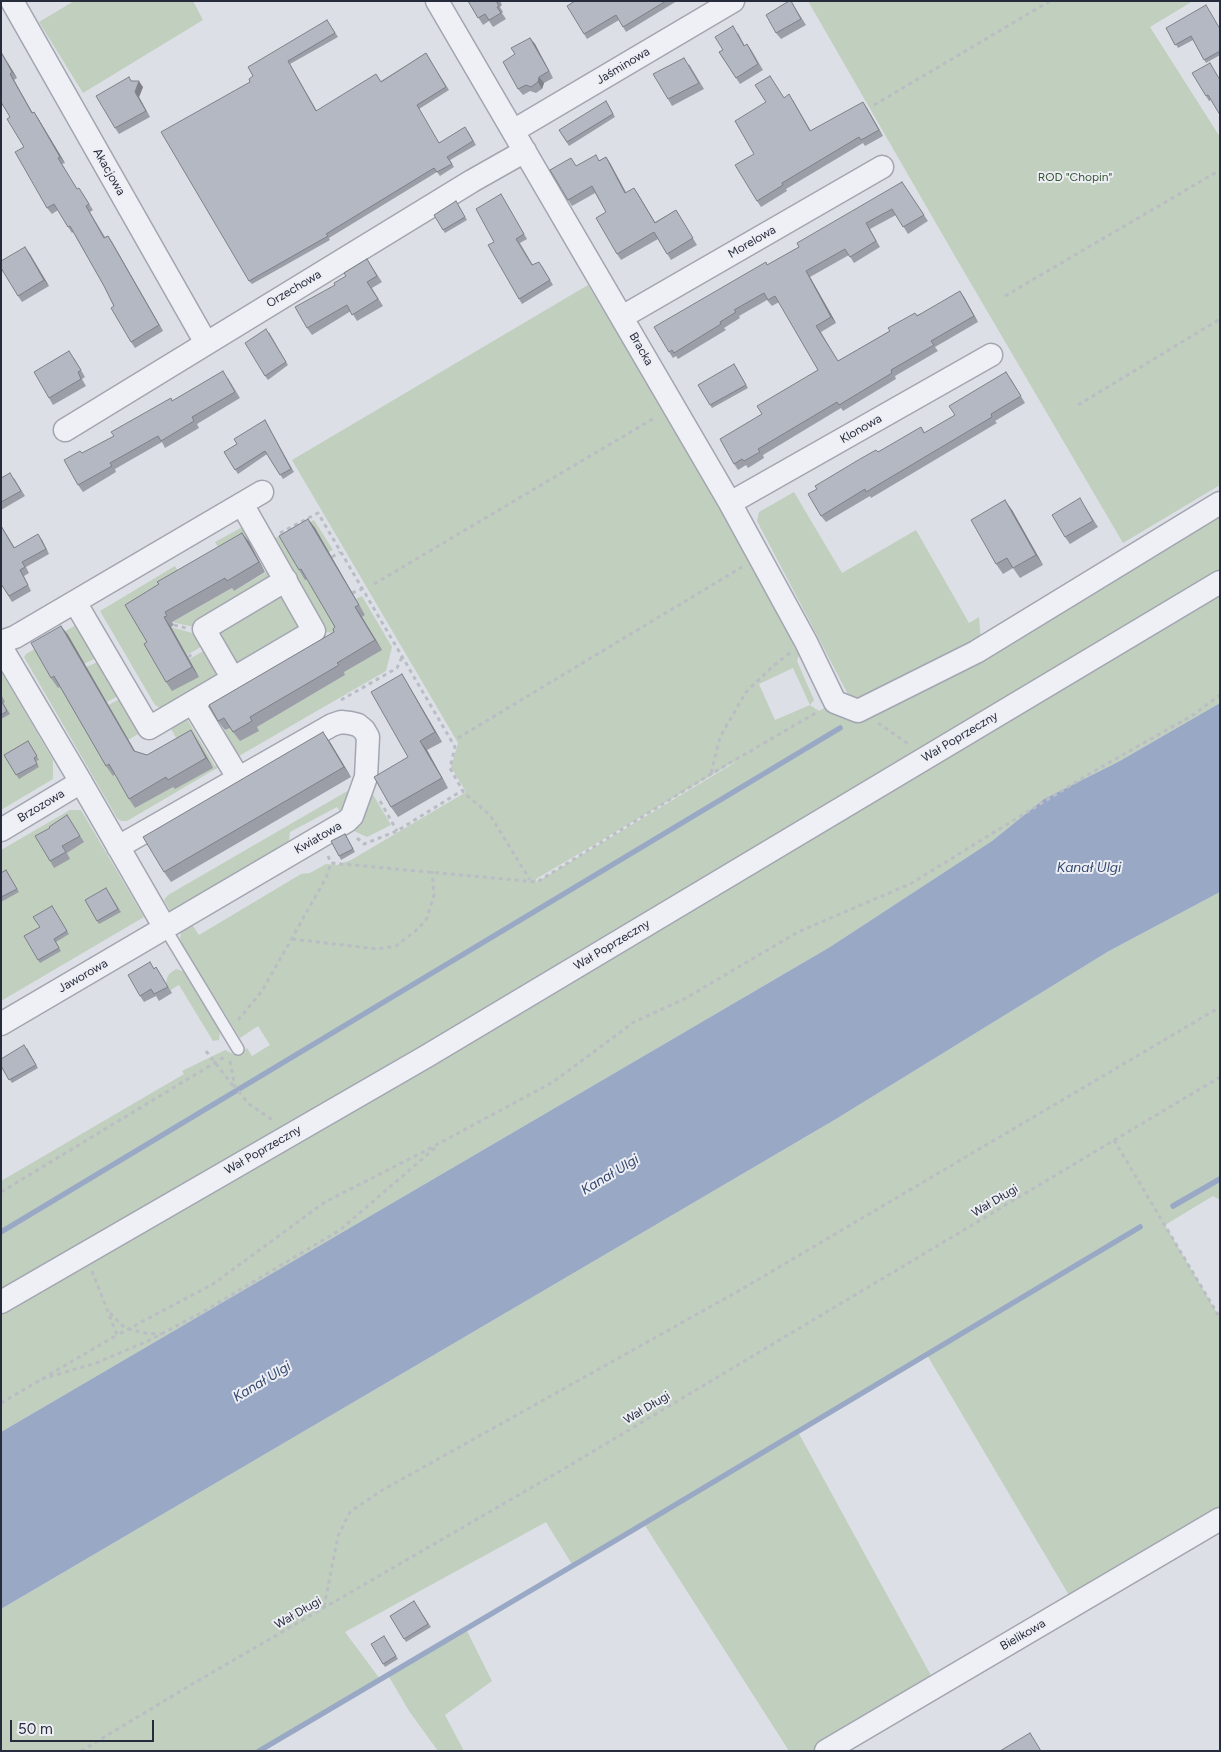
<!DOCTYPE html>
<meta charset="utf-8">
<style>
body{margin:0}
#map{position:relative;width:1221px;height:1752px;overflow:hidden;background:#dddfe6;font-family:Figtree,sans-serif}
canvas{display:block}
.frame{position:absolute;inset:0;border:2px solid #272c3c;pointer-events:none}
.scale{position:absolute;left:10px;top:1720px;width:144px;height:22px;box-sizing:border-box;border:2px solid #272c3c;border-top:0;padding-left:6px;font-size:15px;line-height:18px;white-space:nowrap;color:#272c3c;-webkit-text-stroke:4px #eceef4;paint-order:stroke}
</style>
<div id="map">
<canvas width="1221" height="1752"></canvas>
<div class="frame"></div>
<div class="scale">50 m</div>
</div>
<script>
const ctx = document.querySelector('canvas').getContext('2d');
ctx.lineJoin = 'round';
function fillPath(path, color) { ctx.fillStyle = color; ctx.fill(path, 'evenodd'); }
const shape = rows => new Path2D(rows.map(r => 'M' + r).join(''));
function stroke(path, color, width, dash) { ctx.strokeStyle = color; ctx.lineWidth = width; ctx.lineCap = dash ? 'butt' : 'round'; ctx.setLineDash(dash || []); ctx.stroke(path); }
function label(font, color, halo, rows, align = 'center') {
  ctx.font = font + ' Figtree,sans-serif'; ctx.lineWidth = 4; ctx.setLineDash([]); ctx.textBaseline = 'middle'; ctx.strokeStyle = halo; ctx.fillStyle = color; for (const [text, x, y, turn = 0] of rows) {
    ctx.save(); ctx.translate(x, y); ctx.rotate((+turn || 0) * Math.PI / 180); ctx.textAlign = isNaN(turn) ? turn : align; if (halo) ctx.strokeText(text, 0, 0); ctx.fillText(text, 0, 0); ctx.restore();
  }
}
fillPath(shape([
 [74,1,193,1,203,20,83,93,39,22],
 [808,1,1193,1,1150,27,1220,137,1220,485,1123,543,956,258],
 [588,285,695,462,792,633,793,645,799,655,797,661,814,700,810,705,819,711,835,702,858,710,1220,503,1220,703,1118,762,1044,799,992,841,830,947,1,1432,1,1181,184,1074,182,1071,225,1050,235,1055,247,1048,252,1056,270,1045,258,1026,240,1038,183,946,180,939,181,932,191,923,199,935,301,874,310,873,326,864,337,865,351,860,466,792,451,767,458,743,292,460],
 [793,668,810,705,775,720,759,684],
 [734,762,734,763,537,882,536,879],
 [794,492,842,573,916,530,969,623,979,617,981,642,852,702,757,521,759,512],
 [314,520,333,550,329,552,305,580,308,578,340,634,325,632,271,540],
 [248,524,278,575,198,628,172,622,232,588,234,591,268,571,250,541,224,557,215,542],
 [175,566,183,580,132,614,199,677,189,659,209,648,223,673,164,707,160,708,155,705,100,611],
 [283,588,299,622,297,628,230,669,210,631],
 [362,596,392,647,386,671,232,760,202,709,228,689,215,716,224,731,231,727,258,731,257,727,345,675,344,672,362,617,365,615,356,599],
 [76,625,98,657,84,664,68,636,58,688,61,686,135,808,173,786,182,749,168,723,184,714,215,766,221,763,224,764,127,821,121,821,117,818,24,657,26,654],
 [171,627,196,634,206,644,187,655],
 [100,661,120,695,107,702,86,667],
 [1,671,53,760,53,779,1,810],
 [122,698,142,732,128,740,108,705],
 [356,786,343,816,337,807,290,832,289,842,171,912,164,900,168,895],
 [372,793,391,825,367,837,352,830,359,825],
 [70,810,81,810,144,917,1,1001,1,850],
 [1220,892,1220,1200,1213,1196,1165,1225,1220,1318,1220,1509,1070,1597,927,1355,798,1432,933,1679,816,1751,789,1751,644,1524,573,1566,546,1522,345,1632,380,1679,259,1751,1,1751,1,1609,836,1119,1109,951],
 [176,969,186,972,220,1031,219,1040,213,1041,179,985,169,991,166,985,167,978,169,974],
 [466,1629,492,1681,445,1715,464,1751,438,1751,409,1711,388,1675]
]), '#c1cfbe');
fillPath(shape([
 [1220,703,1220,892,1109,951,836,1119,1,1609,1,1432,830,947,992,841,1044,799,1118,762]
]), '#99a9c5');
stroke(shape([
 [1173,1206,1220,1179],
 [1,1232,840,728],
 [259,1751,618,1539,1140,1227]
]), '#99a9c5', 5.5);
const service = shape([
 [165,928,238,1049]
]);
const minor = shape([
 [12,1,206,343],
 [437,1,730,503,806,642,835,702,858,711,976,652,1220,503],
 [513,131,733,1],
 [622,317,882,167],
 [65,430,472,181,525,151],
 [730,503,991,355],
 [75,602,149,728,314,631,242,504],
 [1,642,15,637,262,492],
 [1,647,78,777,165,928],
 [233,679,204,629,286,580],
 [193,703,239,779],
 [1,830,81,782],
 [1,1024,347,821,352,816,366,777,368,737,364,730,358,725,350,723,341,722,332,725,118,847],
 [1,1302,427,1056,1220,582],
 [826,1751,1220,1519]
]);
stroke(service, '#a3a6b0', 14);
stroke(minor, '#a3a6b0', 25);
stroke(shape([
 [874,105,1050,1],
 [1005,296,1220,170],
 [1078,405,1220,319],
 [280,533,318,513,455,747,450,768,464,793,490,815,530,880],
 [332,557,340,552],
 [374,584,656,417],
 [352,593,362,589],
 [174,625,186,628],
 [188,657,194,653],
 [341,700,397,668,402,657],
 [878,723,910,745],
 [458,738,742,567],
 [711,773,720,737,746,692,773,666,790,653],
 [380,801,397,831],
 [357,838,364,844,397,831,463,790],
 [328,856,331,863,537,882,711,774,819,711],
 [292,939,377,949,396,946,419,928,427,918,434,895,432,871],
 [238,1020,262,991,326,878,331,863],
 [206,1051,234,1087],
 [230,1061,235,1087,249,1104,274,1121],
 [1114,1140,1220,1318],
 [1,1192,226,1056],
 [92,1271,117,1335,213,1284,325,1202,423,1152,553,1082,634,1022,686,998,798,932,910,884,1089,774,1193,715,1220,695],
 [110,1313,123,1326,129,1329,144,1333,162,1334],
 [42,1379,96,1363,148,1341,201,1313,340,1230,436,1147],
 [1,1403,117,1335],
 [324,1607,338,1536,350,1512,379,1492,742,1289,1220,1007],
 [81,1751,194,1683,567,1467,1220,1077]
]), '#bbbdc5', 3, [4, 4]);
stroke(service, '#eff0f5', 11);
stroke(minor, '#eff0f5', 22);
fillPath(shape([
 [468,1,500,1,502,5,500,7,503,12,502,13,506,19,493,27,489,21,483,25],
 [575,1,677,1,626,32,619,20,587,39,584,34],
 [791,1,806,25,781,39,776,33],
 [327,20,338,37,290,64,317,111,381,81,426,53,449,90,419,109,439,143,468,131,476,145,450,160,454,167,440,176,437,172,329,238,330,240,252,284,249,281,250,82,253,76],
 [1166,28,1220,28,1220,55,1206,63,1193,40,1178,48],
 [738,33,745,46,747,44,752,51,763,70,740,84,719,52,723,50],
 [530,38,535,44,553,78,544,83,542,89,536,93,530,91,523,95,518,89,515,54],
 [8,63,17,78,14,80,32,112,34,112,38,118,65,163,62,164,77,189,83,194,93,210,90,212,105,237,108,236,112,242,163,331,135,348,131,342,104,286,73,232,72,233,68,227,58,210,52,214,47,208,24,147,10,117],
 [689,64,704,89,672,106,668,99],
 [1214,69,1211,100,1209,101,1206,96],
 [132,81,143,87,139,97,150,117,119,134,115,128],
 [784,97,793,100,811,131,867,108,883,136,865,146,863,143,786,189,787,191,761,207,757,201,754,154],
 [608,104,615,117,569,146,559,130],
 [606,157,610,163,626,192,638,194,655,222,676,210,697,245,671,260,658,239,621,260,617,254,606,212,595,193,572,206,568,200,576,166,600,160],
 [902,182,928,221,908,234,896,215,870,229,880,247,854,263,849,255,810,277,836,323,821,332,838,361,917,315,964,297,978,322,935,347,938,351,895,376,896,379,843,411,841,408,763,455,764,458,748,468,746,465,738,470,734,464,762,414,818,370,779,302,772,306,767,300,739,316,740,318,724,328,726,330,678,359,676,356,673,358,669,352,768,265,799,247],
 [504,199,527,239,520,243,533,265,542,266,553,285,522,304,519,299,494,242],
 [458,205,467,220,445,233,443,230],
 [25,247,49,286,22,302,18,296],
 [367,259,382,282,372,288,383,306,357,321,351,311,312,335,307,328,335,285],
 [269,332,288,365,268,380,265,376],
 [74,358,85,377,82,379,86,386,53,405,49,398],
 [736,367,748,388,712,408,710,405],
 [228,378,240,398,197,424,199,428,165,448,162,442,115,469,116,472,83,492,78,485,82,453,114,436,173,401],
 [1011,379,1025,403,995,421,997,423,871,498,870,496,826,522,821,516,921,427,925,433,955,415],
 [265,420,294,472,283,479,267,454,238,474,224,452,237,444],
 [1,478,14,478,25,496,1,510],
 [1084,505,1098,527,1070,544,1065,537],
 [1012,510,1043,565,1020,578,1013,568,1003,574,996,564],
 [308,519,315,528,365,615,362,617,382,650,344,672,345,675,257,727,259,731,240,741,230,728,225,730,218,721,334,632,335,627,307,579,305,580,299,570],
 [1,525,15,548,42,540,49,554,26,567,29,573,24,576,31,591,12,602,1,584],
 [242,533,249,542,265,572,234,591,232,588,172,622,174,625,171,627,199,677,172,691,166,682,147,642,159,584],
 [61,626,68,635,135,751,147,755,191,730,197,740,213,768,175,789,173,787,135,808,129,799,115,774,113,776,106,766,60,687,58,688,51,678],
 [402,674,408,684,442,742,427,750,448,788,398,817,391,807,408,757],
 [1,694,5,702,3,703,10,714,1,719],
 [28,741,39,760,36,761,39,767,19,779,4,755],
 [330,742,351,777,171,882,164,872],
 [67,815,84,842,67,853,70,859,54,868,50,861,50,828],
 [345,834,355,852,341,860,339,856],
 [6,870,19,892,1,902,1,873],
 [108,891,121,912,99,924,97,921],
 [52,906,69,934,56,942,61,951,40,963,38,960,40,927],
 [156,967,172,993,159,1001,156,996,144,1002,140,996,154,968],
 [27,1048,38,1068,12,1083,1,1066],
 [414,1601,431,1627,406,1642,390,1616],
 [384,1636,398,1659,385,1667,383,1664]
]), '#9b9ea7');
fillPath(shape([
 [530,38,535,44,553,78,549,71],
 [1,51,8,63,17,78,12,72],
 [10,74,14,80,36,119,32,113],
 [539,77,544,83,542,89,538,82],
 [139,81,143,87,139,97,150,117,135,92],
 [863,102,867,108,883,136,879,130],
 [34,112,38,118,65,163,60,157],
 [606,157,610,163,629,199,625,193],
 [634,188,638,194,659,229,655,223],
 [108,236,112,242,163,331,159,325],
 [25,247,30,254,49,286,44,280],
 [806,271,810,277,836,323,831,317],
 [960,291,964,297,978,322,974,316],
 [1005,500,1012,510,1043,565,1036,555],
 [308,519,315,528,365,615,359,605],
 [242,533,249,542,265,572,259,562],
 [38,534,42,540,49,554,46,549],
 [355,607,362,617,382,650,375,640],
 [164,617,171,627,199,677,192,667],
 [61,626,68,635,140,760,134,751],
 [402,674,408,684,442,742,435,732],
 [191,730,197,740,213,768,206,758],
 [323,732,330,742,351,777,344,767],
 [420,741,427,750,448,788,442,778]
]), '#7e8188');
const building = shape([
 [468,1,496,1,499,6,497,7,501,13,489,20,485,14,478,18,468,1],
 [575,1,666,1,623,27,616,15,584,34,567,6,575,1],
 [789,1,791,1,801,19,776,33,766,15,789,1],
 [1206,5,1220,29,1220,51,1204,60,1191,36,1175,45,1166,28,1206,5],
 [327,20,335,33,288,61,316,111,376,74,381,82,426,53,446,87,417,105,439,143,465,127,473,141,447,157,452,164,437,172,434,168,326,234,328,236,249,281,161,132,250,82,249,79,253,76,248,67,327,20],
 [733,26,744,46,747,44,758,64,736,78,719,52,723,50,715,37,733,26],
 [530,38,549,71,539,77,538,82,531,87,526,85,518,89,503,62,515,54,511,48,530,38],
 [1,52,12,72,10,74,32,113,34,112,60,157,58,158,77,189,79,188,89,204,86,206,104,238,108,236,159,325,131,342,111,308,114,306,104,286,70,226,68,227,54,204,47,208,15,152,24,147,7,119,10,117,1,102,1,52],
 [684,58,699,83,668,99,653,74,684,58],
 [1210,63,1220,80,1220,115,1208,95,1206,96,1192,73,1210,63],
 [770,76,784,98,789,94,810,131,863,102,879,130,861,140,859,137,782,183,783,185,757,201,735,165,754,154,735,121,766,102,755,85,770,76],
 [129,77,131,81,139,81,135,92,146,111,115,128,96,96,129,77],
 [606,101,613,114,567,142,559,130,606,101],
 [596,155,599,161,606,157,625,193,634,188,655,223,676,210,693,238,667,254,654,232,617,254,596,218,606,212,592,186,568,200,550,170,571,158,576,166,596,155],
 [902,182,924,215,903,227,892,209,866,223,876,241,850,257,845,249,806,271,831,317,816,326,838,361,890,331,888,328,915,313,917,316,960,291,974,316,931,341,934,345,891,370,892,373,839,405,837,402,758,449,760,452,744,461,742,459,734,464,720,439,762,414,757,406,818,370,775,296,768,300,764,293,734,310,736,312,720,322,721,324,674,353,672,350,669,352,654,327,766,262,767,265,799,247,797,243,902,182],
 [501,194,524,234,516,239,532,265,539,262,550,280,519,299,488,245,494,242,476,209,501,194],
 [456,201,465,217,443,230,434,215,456,201],
 [25,247,44,280,18,296,1,268,1,261,25,247],
 [367,259,377,276,367,282,378,299,352,315,347,305,307,328,295,307,335,285,334,283,346,276,344,273,367,259],
 [266,329,286,362,265,376,245,343,266,329],
 [69,351,81,370,78,372,81,379,49,398,34,372,69,351],
 [734,364,746,385,710,405,698,385,734,364],
 [223,371,235,392,192,417,194,421,161,441,158,436,110,463,112,466,78,485,64,460,80,451,82,453,114,436,111,432,171,398,172,401,223,371],
 [1006,372,1021,396,991,414,992,417,866,492,865,489,821,516,808,494,817,489,815,486,860,459,876,450,878,452,921,427,924,433,955,415,949,406,1006,372],
 [265,420,291,469,280,475,265,451,235,470,224,452,237,444,234,439,265,420],
 [10,473,21,491,1,502,1,478,10,473],
 [1080,498,1093,521,1065,537,1052,515,1080,498],
 [1005,500,1036,555,1013,568,1007,558,996,564,971,520,1005,500],
 [308,519,359,605,355,607,375,640,337,663,339,665,250,717,252,721,233,732,224,718,218,721,209,705,334,632,333,629,335,627,301,569,299,570,279,536,308,519],
 [1,526,14,548,38,534,46,549,22,562,25,567,20,570,28,585,9,596,1,584,1,526],
 [242,533,259,562,227,581,225,578,165,612,167,616,164,617,192,667,166,682,144,644,147,642,125,605,159,584,157,582,242,533],
 [61,626,134,751,147,755,191,730,206,758,168,780,166,777,129,799,109,764,106,766,54,676,51,678,31,643,61,626],
 [402,674,435,732,420,741,442,778,391,807,374,777,408,757,371,692,402,674],
 [1,700,7,711,1,715,1,700],
 [323,732,344,767,164,872,143,837,323,732],
 [28,741,37,756,34,758,37,764,16,775,4,755,28,741],
 [67,815,80,836,62,846,66,852,50,861,35,836,50,828,49,827,67,815],
 [345,834,353,849,339,856,331,841,345,834],
 [6,870,17,889,1,897,1,873,6,870],
 [106,888,118,909,97,921,85,900,106,888],
 [52,906,67,931,54,939,59,948,38,960,24,936,40,927,33,917,52,906],
 [150,962,154,969,156,967,168,987,154,994,151,989,140,996,128,975,150,962],
 [24,1045,36,1065,9,1080,1,1066,1,1059,24,1045],
 [414,1601,428,1624,404,1639,390,1616,414,1601],
 [384,1636,396,1656,383,1664,371,1644,384,1636],
 [1030,1733,1041,1751,1000,1751,1030,1733]
]);
fillPath(building, '#b4b8c2');
stroke(building, '#7e8188', 1);
label('12px', '#272c3c', '#eceef4', [
 ["Jaśminowa",623,66,-31],
 ["Akacjowa",109,172,60],
 ["Morelowa",752,242,-30],
 ["Orzechowa",294,289,-31],
 ["Bracka",641,349,60],
 ["Klonowa",861,429,-30],
 ["Wał Poprzeczny",960,737,-31],
 ["Brzozowa",41,806,-31],
 ["Kwiatowa",318,838,-30],
 ["Wał Poprzeczny",612,945,-31],
 ["Jaworowa",83,976,-30],
 ["Wał Poprzeczny",263,1150,-30],
 ["Wał Długi",995,1201,-31],
 ["Wał Długi",647,1408,-31],
 ["Wał Długi",298,1613,-30],
 ["Bielikowa",1023,1635,-30]
]);
label('12px', '#385735', '#eceef4', [
 ["ROD \"Chopin\"",1075,177]
]);
label('italic 14px', '#33476d', '#eceef4', [
 ["Kanał Ulgi",1089,868],
 ["Kanał Ulgi",610,1175,-31],
 ["Kanał Ulgi",262,1382,-31]
]);
</script>
